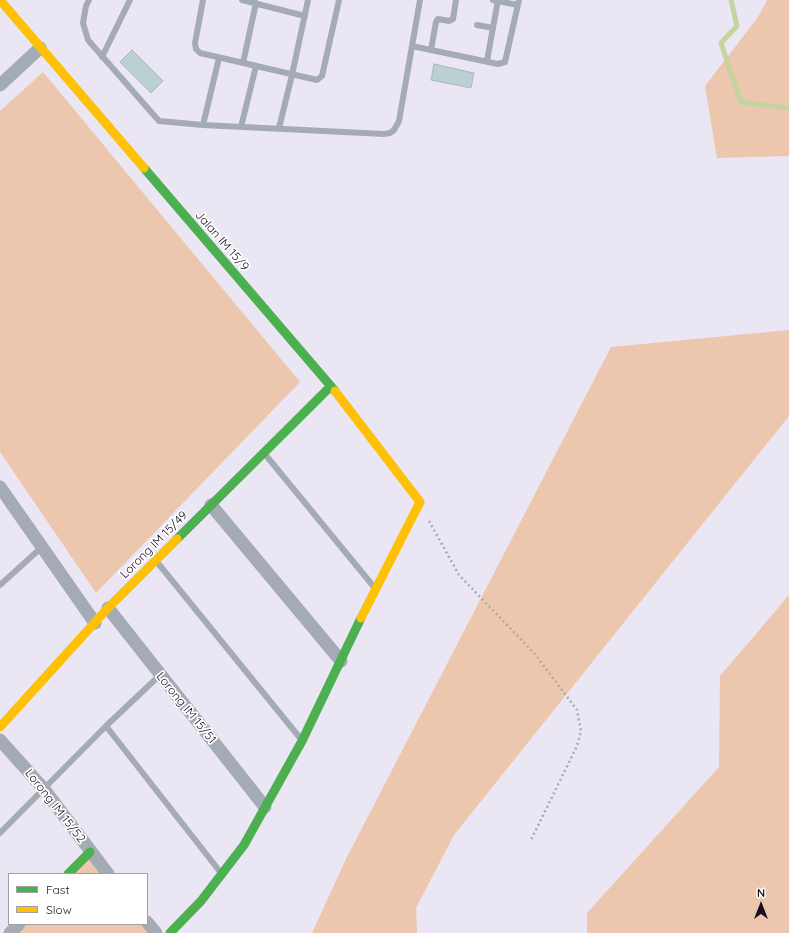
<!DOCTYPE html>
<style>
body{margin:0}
#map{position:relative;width:789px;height:933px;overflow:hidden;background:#ebe6f4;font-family:Quicksand,sans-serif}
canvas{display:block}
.legend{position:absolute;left:8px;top:873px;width:140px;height:52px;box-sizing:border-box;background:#fff;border:1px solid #a2a0a6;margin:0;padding:5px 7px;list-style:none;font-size:12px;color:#171120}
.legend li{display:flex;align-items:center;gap:8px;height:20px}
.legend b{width:20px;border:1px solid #a2a0a6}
.north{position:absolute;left:741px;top:885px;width:40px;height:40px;-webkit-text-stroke:3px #fff;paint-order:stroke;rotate:0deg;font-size:11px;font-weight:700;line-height:16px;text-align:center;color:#171120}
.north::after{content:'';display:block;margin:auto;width:14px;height:18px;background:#171120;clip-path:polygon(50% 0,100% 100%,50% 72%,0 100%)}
</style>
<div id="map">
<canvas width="789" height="933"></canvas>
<ul class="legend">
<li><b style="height:5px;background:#4caf50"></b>Fast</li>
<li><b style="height:5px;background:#ffc107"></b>Slow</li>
</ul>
<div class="north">N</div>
</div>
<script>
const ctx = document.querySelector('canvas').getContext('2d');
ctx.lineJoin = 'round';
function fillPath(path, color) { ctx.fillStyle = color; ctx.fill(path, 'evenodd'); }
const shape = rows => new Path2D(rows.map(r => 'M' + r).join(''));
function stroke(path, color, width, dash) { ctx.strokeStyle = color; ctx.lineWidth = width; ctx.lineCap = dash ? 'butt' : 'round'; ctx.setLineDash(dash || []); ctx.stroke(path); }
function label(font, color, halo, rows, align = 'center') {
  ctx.font = font + ' Quicksand,sans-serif'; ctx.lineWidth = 3.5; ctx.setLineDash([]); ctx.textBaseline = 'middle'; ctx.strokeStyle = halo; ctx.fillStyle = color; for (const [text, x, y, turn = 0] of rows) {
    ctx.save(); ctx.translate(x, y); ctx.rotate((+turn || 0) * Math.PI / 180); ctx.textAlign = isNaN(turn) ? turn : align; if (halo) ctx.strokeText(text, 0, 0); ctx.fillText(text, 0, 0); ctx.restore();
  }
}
fillPath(shape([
 [767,0,789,0,789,156,717,158,705,86,758,17],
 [43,72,300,382,96,593,0,452,0,111],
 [789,330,789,416,454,835,416,908,417,933,312,933,346,859,611,347],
 [789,595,789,933,587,933,587,913,719,767,720,676],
 [90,852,108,874,68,874],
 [19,924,147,924,156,933,10,933]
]), '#ecc7ae');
stroke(shape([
 [731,0,737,26,721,43,741,102,789,108]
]), '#c4d49e', 5);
const building = shape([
 [132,50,163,81,151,93,120,62,132,50],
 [434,64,474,73,471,88,431,80,434,64]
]);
fillPath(building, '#bbd0d3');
stroke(building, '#aeb6bb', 1);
stroke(shape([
 [429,521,459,575,535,654,577,710,581,731,577,746,531,840]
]), '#a7aab3', 2.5, [2, 3]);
stroke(shape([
 [89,0,86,6,83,23,88,40,159,121,203,125,384,134,390,133,394,130,399,121,420,0],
 [203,0,195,43,196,49,200,53,317,80,322,76,339,0],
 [242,0,305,16],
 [493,0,518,5],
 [477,25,493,28],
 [412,46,498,64,505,62,519,0],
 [431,50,436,22,438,19,449,21,453,19,456,0],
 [102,57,130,0],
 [487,61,498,0],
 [243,63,256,3],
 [203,125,219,58],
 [241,127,256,66],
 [279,128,292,75,308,0],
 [264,453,374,587],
 [157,562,300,738],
 [0,585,42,547],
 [106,726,221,873],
 [0,833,106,726,160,675]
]), '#a5abb5', 6);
stroke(shape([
 [0,85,40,48],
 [0,487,95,623],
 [211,505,341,661],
 [108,608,265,807],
 [0,740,43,788,108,874],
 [147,922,156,933],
 [10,933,19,924]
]), '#a5abb5', 13);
stroke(shape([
 [144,168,335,391],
 [177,539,331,386],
 [68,874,90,852],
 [170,933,201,901,244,845,302,741,361,618]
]), '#4caf50', 9);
stroke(shape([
 [0,0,144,168],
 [335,391,420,502,361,618],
 [0,727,108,608,177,539]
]), '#ffc107', 9);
label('12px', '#171120', '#fff', [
 ["Jalan IM 15/9",222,241,49],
 ["Lorong IM 15/49",154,545,-45],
 ["Lorong IM 15/51",186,708,51],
 ["Lorong IM 15/52",55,806,52]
]);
</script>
